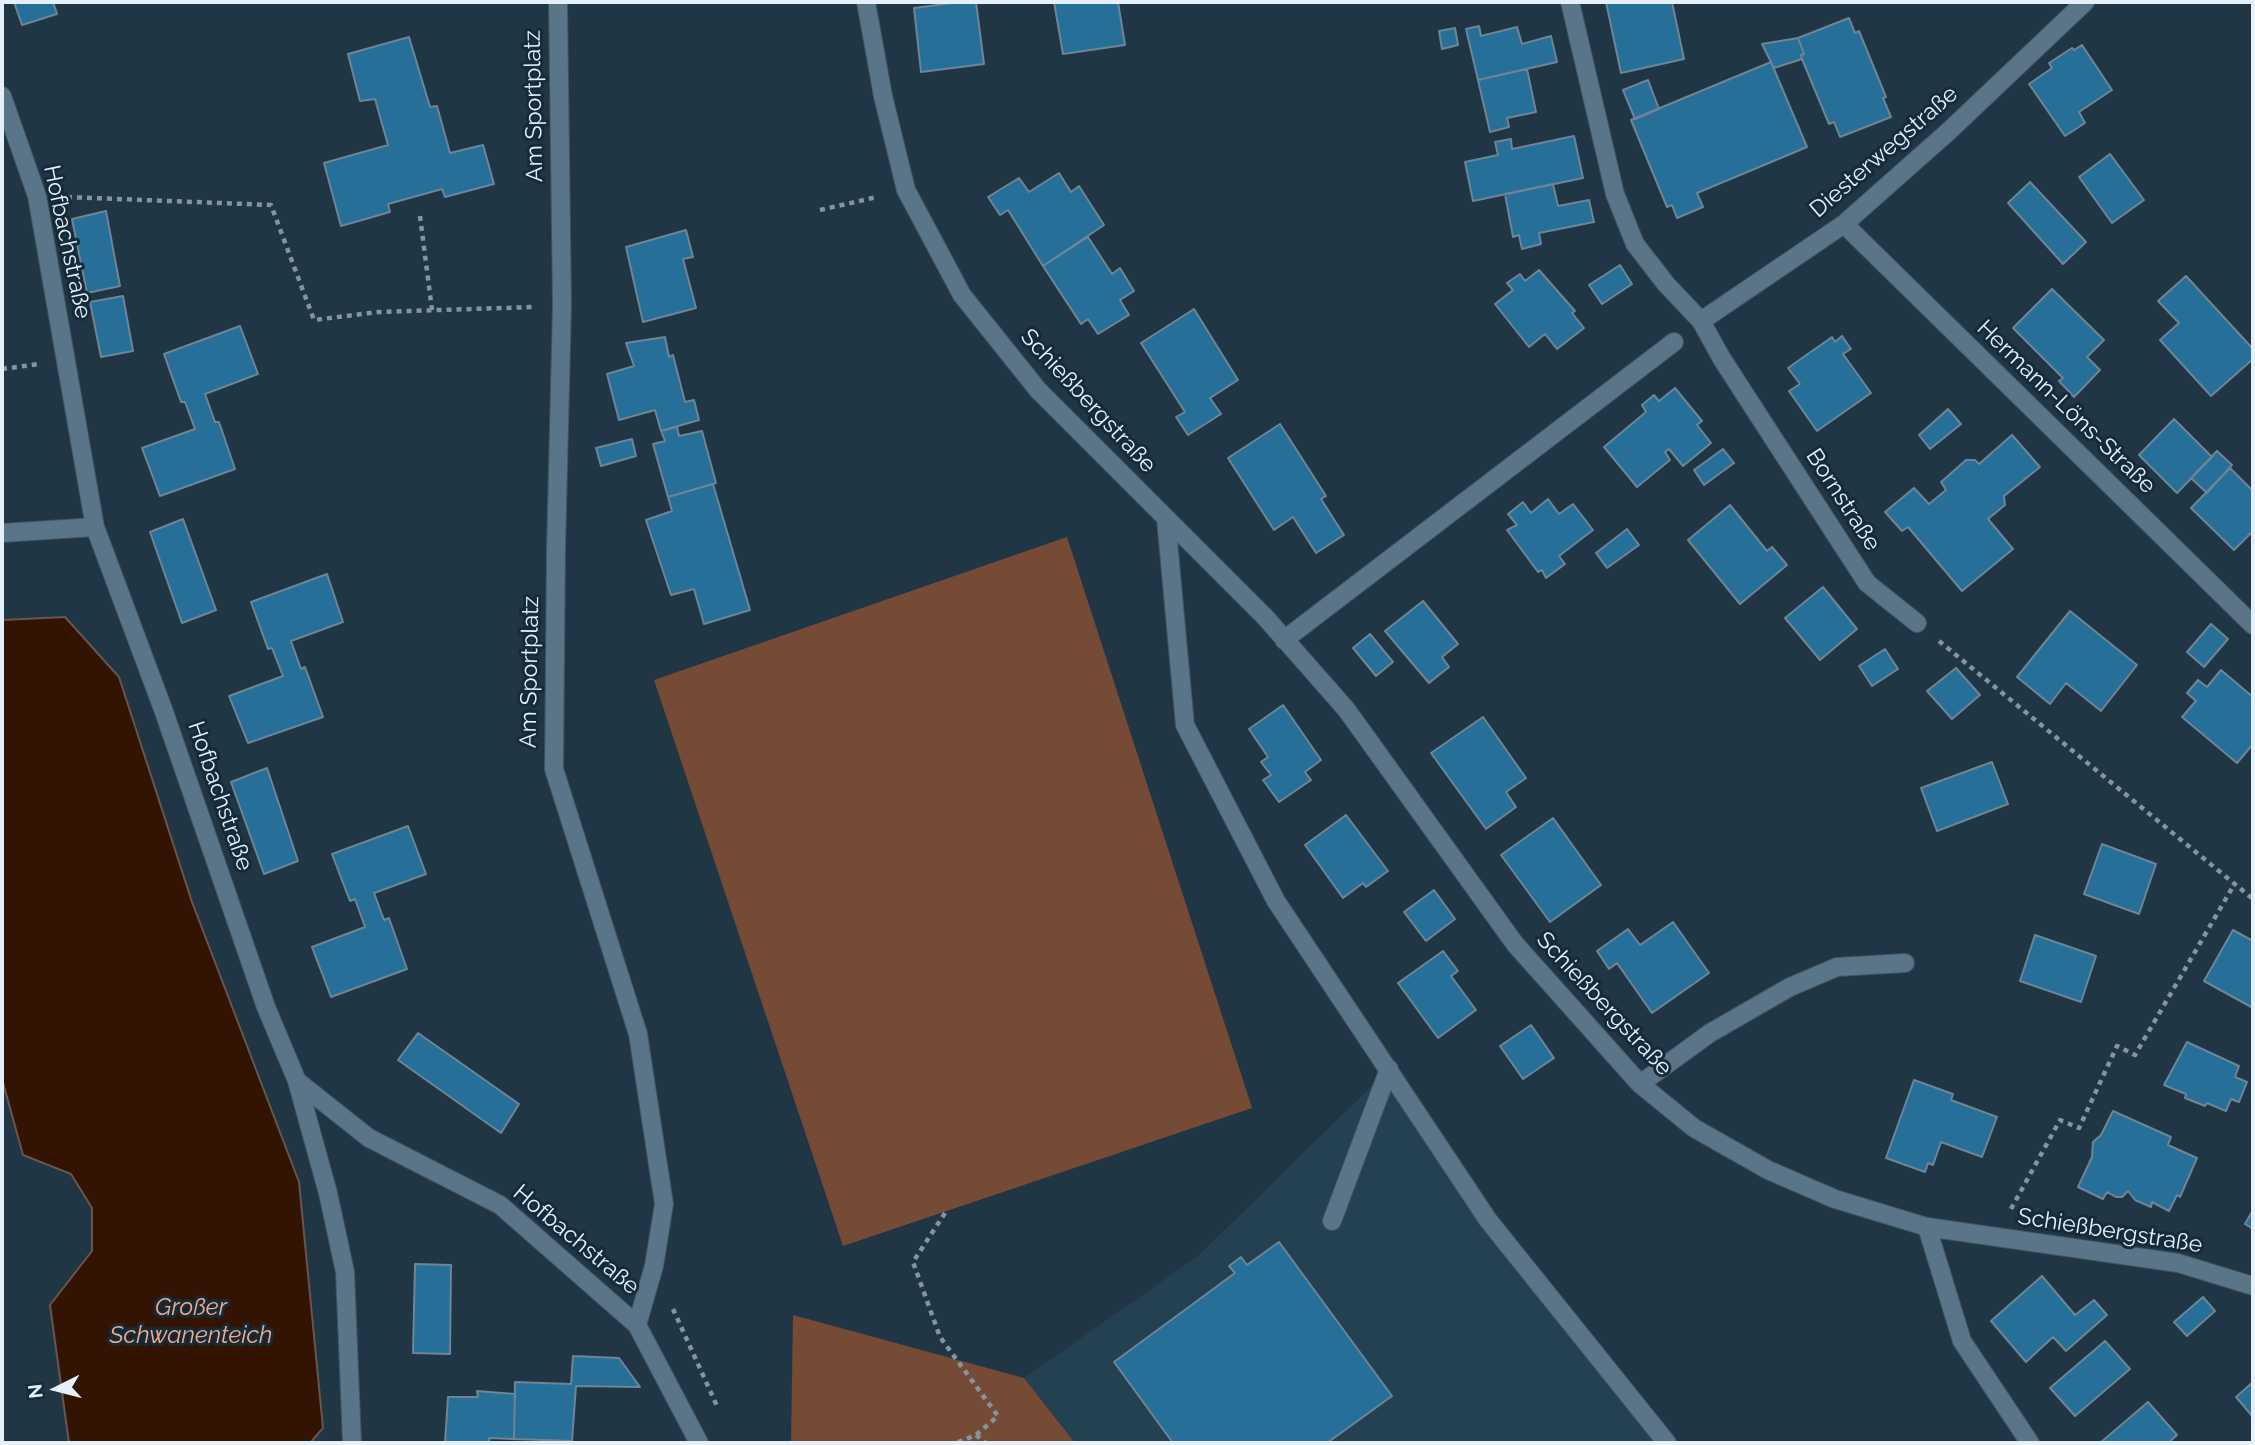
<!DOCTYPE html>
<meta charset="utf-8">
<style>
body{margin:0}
#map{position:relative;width:2255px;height:1445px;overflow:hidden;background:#203644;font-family:Raleway,sans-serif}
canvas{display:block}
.frame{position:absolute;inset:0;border:4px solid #e4f1fb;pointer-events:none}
.north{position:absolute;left:21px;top:1354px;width:70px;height:70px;-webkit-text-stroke:5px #162b39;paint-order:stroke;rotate:264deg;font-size:19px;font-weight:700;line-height:28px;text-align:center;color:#e4f1fb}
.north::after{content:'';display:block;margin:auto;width:24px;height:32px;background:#e4f1fb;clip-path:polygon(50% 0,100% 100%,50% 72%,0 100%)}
</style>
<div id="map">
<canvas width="2255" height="1445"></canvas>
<div class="frame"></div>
<div class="north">N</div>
</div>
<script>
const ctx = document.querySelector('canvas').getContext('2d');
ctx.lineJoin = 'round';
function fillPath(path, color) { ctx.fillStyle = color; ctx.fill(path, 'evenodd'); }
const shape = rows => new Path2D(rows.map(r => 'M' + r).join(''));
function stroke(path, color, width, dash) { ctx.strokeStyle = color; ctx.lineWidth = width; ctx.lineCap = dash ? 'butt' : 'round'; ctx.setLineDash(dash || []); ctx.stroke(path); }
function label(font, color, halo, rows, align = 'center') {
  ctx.font = font + ' Raleway,sans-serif'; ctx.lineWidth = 6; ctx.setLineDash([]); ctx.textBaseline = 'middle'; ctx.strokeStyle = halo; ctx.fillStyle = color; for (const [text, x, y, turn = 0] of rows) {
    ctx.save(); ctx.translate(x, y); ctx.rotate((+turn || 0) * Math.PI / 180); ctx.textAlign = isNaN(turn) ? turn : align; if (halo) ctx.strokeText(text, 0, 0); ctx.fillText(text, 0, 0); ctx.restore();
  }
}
fillPath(shape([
 [1389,1069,1488,1220,1667,1443,1075,1443,1024,1378,1198,1256]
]), '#244152');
fillPath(shape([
 [1067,537,1252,1108,843,1246,654,680],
 [793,1315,1024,1378,1075,1443,791,1443]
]), '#754b36');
const water = shape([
 [65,617,119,677,192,902,299,1182,323,1428,310,1443,69,1443,50,1305,92,1251,92,1208,71,1174,23,1155,2,1079,2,620,65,617]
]);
fillPath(water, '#331403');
stroke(water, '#68564d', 2);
const building = shape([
 [14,2,53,2,57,14,22,25,14,2],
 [960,2,976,2,984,64,921,72,914,8,960,2],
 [1054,2,1118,2,1125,45,1063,54,1054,2],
 [1606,2,1672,2,1684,59,1621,73,1606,2],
 [1849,18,1855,33,1859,31,1886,97,1883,98,1891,117,1840,137,1834,122,1829,124,1802,59,1801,55,1804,54,1798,38,1849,18],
 [1479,26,1481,36,1517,27,1522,44,1551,36,1557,62,1478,80,1466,29,1479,26],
 [1455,28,1458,45,1442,49,1439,31,1455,28],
 [409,37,430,107,437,106,450,153,483,145,494,184,445,197,442,189,388,204,390,212,341,226,324,163,388,145,375,99,360,101,348,54,409,37],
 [1798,38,1804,54,1801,55,1802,59,1774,68,1762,44,1798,38],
 [2082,45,2112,90,2079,112,2085,123,2065,136,2029,84,2052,68,2049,63,2072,48,2074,50,2082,45],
 [1771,62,1807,147,1697,193,1703,207,1677,218,1672,205,1667,207,1631,120,1771,62],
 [1527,69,1536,112,1507,118,1509,127,1490,132,1478,80,1527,69],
 [1648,80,1659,109,1635,119,1623,90,1648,80],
 [1574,136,1583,178,1473,201,1465,162,1498,155,1495,142,1511,139,1512,149,1574,136],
 [2110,154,2144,200,2112,223,2079,177,2110,154],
 [1059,173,1071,192,1079,186,1104,225,1043,266,1008,210,1000,215,988,197,1019,178,1029,192,1059,173],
 [2030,182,2086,242,2063,264,2008,203,2030,182],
 [1553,184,1558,206,1589,200,1594,222,1539,233,1541,244,1522,249,1519,235,1513,237,1505,194,1553,184],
 [106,211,120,286,87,293,72,219,106,211],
 [686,230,693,257,683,259,696,308,643,322,626,247,686,230],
 [1088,237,1112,274,1120,268,1134,291,1120,300,1129,315,1098,334,1088,319,1081,324,1043,266,1088,237],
 [1620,265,1632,284,1602,304,1589,285,1620,265],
 [1539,270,1575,311,1572,313,1584,328,1557,349,1545,334,1529,347,1495,304,1513,290,1507,283,1520,274,1525,281,1539,270],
 [2186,276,2253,349,2253,359,2211,396,2160,340,2179,323,2158,301,2186,276],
 [2052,289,2104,340,2087,357,2100,370,2074,397,2059,381,2063,378,2013,328,2052,289],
 [123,296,133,351,101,357,90,302,123,296],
 [1194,309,1238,380,1210,398,1221,414,1188,435,1176,417,1185,412,1141,343,1194,309],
 [240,326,258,374,205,394,215,422,219,422,235,469,160,496,142,448,195,429,185,402,181,402,164,354,240,326],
 [1842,336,1851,349,1843,354,1871,393,1817,431,1789,391,1800,384,1788,368,1832,337,1835,342,1842,336],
 [665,337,669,357,673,355,685,402,694,400,699,420,661,431,655,410,619,420,607,374,634,366,626,343,665,337],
 [1675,388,1702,421,1697,425,1711,443,1683,466,1669,449,1665,452,1670,460,1637,487,1604,447,1646,412,1642,405,1654,395,1659,401,1675,388],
 [1948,409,1961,424,1930,449,1919,435,1948,409],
 [2174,419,2212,457,2177,493,2139,455,2174,419],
 [1280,424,1326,496,1321,499,1344,535,1316,553,1293,517,1274,530,1228,458,1280,424],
 [677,427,679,436,702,431,716,483,668,497,653,444,665,441,661,431,677,427],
 [2012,435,2040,467,2004,496,2005,505,1988,519,2013,549,1962,591,1908,527,1902,531,1885,512,1914,488,1929,504,1946,490,1941,482,1966,460,1975,460,1979,464,2012,435],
 [632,439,636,456,601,466,596,448,632,439],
 [1723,449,1734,463,1704,485,1694,470,1723,449],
 [2217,451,2232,465,2207,493,2191,478,2217,451],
 [2230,468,2253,491,2253,531,2234,550,2191,508,2230,468],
 [713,484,750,610,704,624,694,589,671,595,646,520,672,511,668,497,713,484],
 [1548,499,1559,514,1573,504,1593,530,1559,556,1565,564,1546,578,1542,570,1538,572,1507,530,1517,525,1508,514,1523,502,1531,513,1548,499],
 [1730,505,1767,551,1772,547,1787,565,1740,604,1688,540,1730,505],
 [183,519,216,610,182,623,150,532,183,519],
 [1627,529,1639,545,1607,568,1596,553,1627,529],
 [327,574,343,622,291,641,301,669,305,667,323,717,248,743,229,696,283,676,272,648,268,649,251,602,327,574],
 [1823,587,1857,629,1820,660,1785,618,1823,587],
 [1423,601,1458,644,1442,657,1449,667,1429,683,1385,631,1423,601],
 [2070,611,2137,665,2101,711,2066,683,2050,704,2017,677,2070,611],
 [2211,624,2228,639,2204,667,2187,652,2211,624],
 [1370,634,1393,662,1376,676,1353,648,1370,634],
 [1885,649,1898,669,1872,686,1859,666,1885,649],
 [1956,668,1980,695,1952,719,1927,691,1956,668],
 [2221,670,2253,697,2253,744,2237,763,2182,717,2196,701,2187,693,2198,680,2207,687,2221,670],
 [1283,705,1321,760,1305,772,1311,780,1279,802,1263,780,1271,775,1261,762,1268,757,1249,729,1283,705],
 [1483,717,1526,778,1506,792,1516,807,1486,829,1431,753,1483,717],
 [1992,762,2008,804,1937,831,1921,788,1992,762],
 [267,768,298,861,264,874,231,782,267,768],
 [1346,815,1388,871,1366,887,1363,883,1343,898,1305,845,1346,815],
 [1553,818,1601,885,1550,922,1501,855,1553,818],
 [408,826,426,874,374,893,384,920,389,918,407,969,331,997,312,947,365,927,355,899,350,901,332,854,408,826],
 [2102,844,2156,864,2139,914,2084,894,2102,844],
 [1434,890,1455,919,1426,941,1404,912,1434,890],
 [1673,922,1709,973,1652,1013,1617,963,1609,969,1597,951,1628,929,1640,945,1673,922],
 [2233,930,2253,941,2253,1008,2204,981,2233,930],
 [2035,935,2096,956,2081,1002,2020,981,2035,935],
 [1443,951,1458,971,1451,976,1476,1010,1438,1038,1398,983,1443,951],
 [1531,1025,1554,1058,1523,1079,1500,1046,1531,1025],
 [418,1033,519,1104,501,1133,398,1060,418,1033],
 [2187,1042,2239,1066,2235,1077,2247,1082,2239,1102,2231,1099,2226,1111,2207,1103,2205,1106,2185,1098,2186,1094,2164,1085,2187,1042],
 [1914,1080,1953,1094,1951,1100,1997,1117,1982,1157,1941,1142,1933,1165,1928,1163,1925,1172,1886,1158,1914,1080],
 [2113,1111,2171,1137,2168,1145,2197,1158,2180,1197,2177,1195,2169,1211,2152,1202,2151,1207,2135,1200,2128,1191,2122,1197,2116,1197,2107,1192,2103,1199,2078,1187,2092,1157,2093,1142,2101,1135,2113,1111],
 [2253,1210,2253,1229,2245,1224,2253,1210],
 [1279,1242,1392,1396,1327,1443,1173,1443,1114,1362,1235,1273,1229,1266,1241,1257,1247,1265,1279,1242],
 [415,1264,451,1265,450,1354,413,1353,415,1264],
 [2042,1276,2075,1315,2094,1300,2107,1315,2066,1351,2053,1337,2026,1362,1991,1321,2042,1276],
 [2203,1297,2215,1311,2187,1336,2174,1322,2203,1297],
 [2105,1341,2130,1369,2075,1416,2050,1388,2105,1341],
 [573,1356,619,1358,640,1387,576,1386,572,1441,514,1439,515,1382,571,1384,573,1356],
 [2253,1382,2253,1417,2236,1397,2253,1382],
 [477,1391,515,1394,514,1439,489,1438,489,1443,445,1443,448,1397,478,1397,477,1391],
 [2148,1402,2177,1435,2168,1443,2100,1443,2148,1402]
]);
fillPath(building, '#266f99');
stroke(building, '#6d8595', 2);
const minor = shape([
 [558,2,562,305,556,549,554,769,638,1034,664,1204,654,1266,637,1325],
 [866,2,883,96,906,190,962,295,1038,390,1265,617,1346,709,1515,944,1640,1084,1694,1128,1768,1170,1835,1199,1927,1227,2178,1263,2253,1286],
 [1570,2,1615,194,1635,244,1666,284,1701,321,1722,359,1867,583,1917,623],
 [2,96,37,196,95,527],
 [1844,224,2253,625],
 [1701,321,1844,224,1949,131,2085,2],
 [1166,519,1185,725,1276,901,1488,1220,1667,1443],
 [2,533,95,527,163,709,266,1007,297,1081,328,1193,345,1272,352,1443],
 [1284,640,1674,342],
 [297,1081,369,1138,500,1205,637,1325,699,1443],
 [1640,1084,1710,1033,1790,987,1837,967,1905,963],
 [1332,1221,1389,1069],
 [1927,1227,1962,1341,2030,1443]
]);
stroke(minor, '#3f5461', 20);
stroke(shape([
 [67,197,271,205,314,320,378,312,534,307],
 [820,210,877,197],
 [420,216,432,310],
 [2,369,39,364],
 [1939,641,2253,899],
 [2011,1209,2060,1120,2079,1128,2117,1046,2135,1055,2235,883],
 [945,1213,913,1262,940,1337,998,1416,976,1435,956,1443],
 [673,1309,717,1406],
 [976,1435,986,1443]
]), '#8395a1', 4.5, [5, 5]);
stroke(minor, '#597587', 18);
label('23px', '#e4f1fb', '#162b39', [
 ["Am Sportplatz",534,106,-91],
 ["Diesterwegstraße",1884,152,-41],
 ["Hofbachstraße",67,242,78],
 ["Schießbergstraße",1088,401,47],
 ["Hermann-Löns-Straße",2066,407,44],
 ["Bornstraße",1843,500,57],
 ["Am Sportplatz",530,672,-89],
 ["Hofbachstraße",220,796,71],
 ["Schießbergstraße",1604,1004,47],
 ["Schießbergstraße",2110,1231,9],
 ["Hofbachstraße",576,1240,40]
]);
label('italic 24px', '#f5ab86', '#162b39', [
 ["Großer",191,1308],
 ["Schwanenteich",191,1336]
]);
</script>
